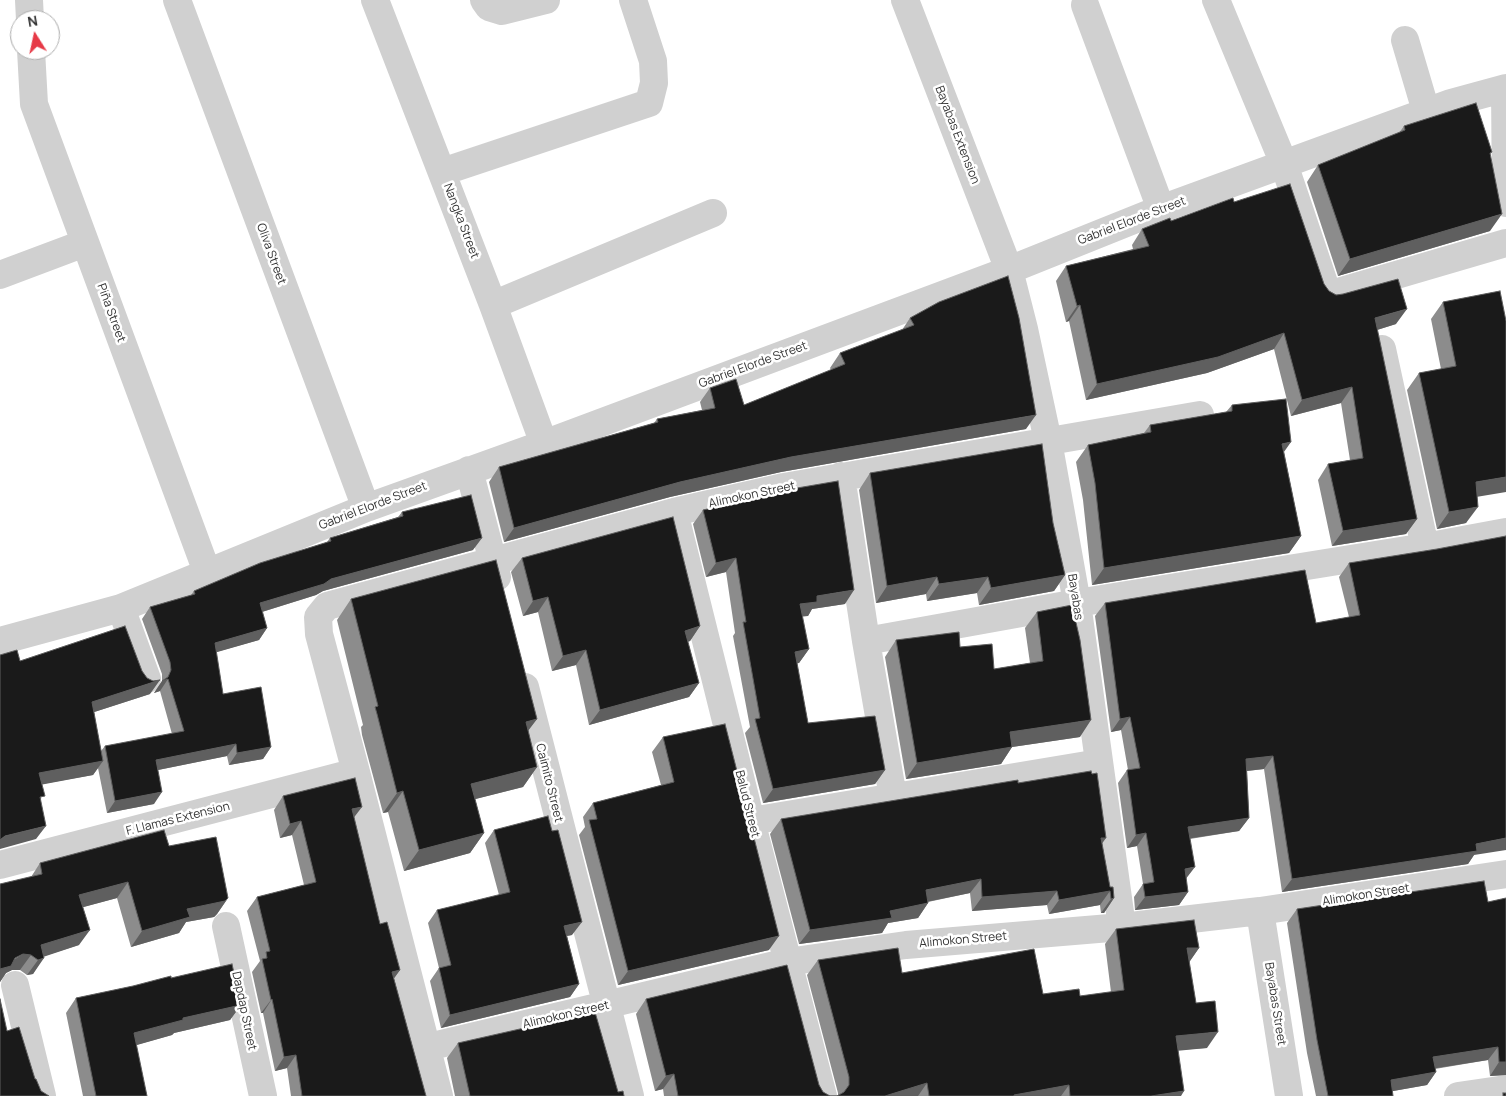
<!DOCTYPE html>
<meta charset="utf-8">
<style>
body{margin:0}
#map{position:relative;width:1506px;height:1096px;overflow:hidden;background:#fff;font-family:Manrope,sans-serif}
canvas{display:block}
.north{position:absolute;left:10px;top:10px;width:50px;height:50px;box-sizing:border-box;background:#fff;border:1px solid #adadad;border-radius:50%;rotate:350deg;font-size:14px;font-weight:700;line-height:20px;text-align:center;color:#333}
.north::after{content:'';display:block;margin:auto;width:18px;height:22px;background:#e63946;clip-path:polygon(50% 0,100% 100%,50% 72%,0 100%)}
</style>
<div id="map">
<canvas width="1506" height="1096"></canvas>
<div class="north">N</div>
</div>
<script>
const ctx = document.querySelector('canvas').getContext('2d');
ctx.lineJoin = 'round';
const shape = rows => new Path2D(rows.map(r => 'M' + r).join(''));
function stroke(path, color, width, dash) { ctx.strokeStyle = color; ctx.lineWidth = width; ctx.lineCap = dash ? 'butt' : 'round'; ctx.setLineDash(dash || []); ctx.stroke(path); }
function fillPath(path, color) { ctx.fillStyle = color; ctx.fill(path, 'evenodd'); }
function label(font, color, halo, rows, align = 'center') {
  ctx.font = font + ' Manrope,sans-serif'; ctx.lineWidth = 5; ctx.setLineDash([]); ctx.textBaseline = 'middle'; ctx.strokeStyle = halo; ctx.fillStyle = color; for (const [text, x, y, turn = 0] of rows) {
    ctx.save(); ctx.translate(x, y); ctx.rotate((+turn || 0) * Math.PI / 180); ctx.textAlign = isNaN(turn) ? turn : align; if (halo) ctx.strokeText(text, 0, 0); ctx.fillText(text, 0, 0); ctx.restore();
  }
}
stroke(shape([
 [29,0,30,20],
 [177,0,366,508],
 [375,0,493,305,544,444],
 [484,0,489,7,502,11,546,0],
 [905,0,1009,270,1024,329,1048,441,1077,603,1122,927],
 [1216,0,1284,164,1328,295,1506,243],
 [1085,5,1161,209],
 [1405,40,1426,111],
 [31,50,34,104,207,572],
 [1505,89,1506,203],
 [442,172,649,103,654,83,653,61,633,0],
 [0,275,85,243],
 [493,305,713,213],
 [1382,349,1425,547],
 [469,470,497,577],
 [841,476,866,641,893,797],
 [674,512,751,821,823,1096],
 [121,608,147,679],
 [0,641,121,608,366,508,544,444,1009,270,1161,209,1451,103,1506,88],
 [866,641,1077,603,1425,547,1506,532],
 [525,687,630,1096],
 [751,821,1099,763],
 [0,865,356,772],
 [1260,911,1289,1096],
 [226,926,263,1096],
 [15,985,42,1096],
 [428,1047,787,962,906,945,1122,927,1260,911,1506,874],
 [439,1096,356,772,319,634,318,617,327,606,674,512,784,487,1200,415],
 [1458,1096,1506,1089]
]), '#d0d0d0', 28);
fillPath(shape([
 [1404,126,1492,152,1490,154,1490,231,1338,276,1307,182,1318,165,1399,133],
 [1234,202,1324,284,1329,291,1396,324,1377,330,1417,519,1406,534,1332,546,1318,480,1328,464,1350,460,1341,403,1291,416,1274,349,1207,373,1086,400,1069,321,1066,322,1056,281,1066,266,1133,249,1132,245,1142,229],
 [1500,291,1477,497,1466,523,1437,529,1407,390,1419,373,1441,369,1431,319,1443,302],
 [910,318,1026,429,781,472,670,497,504,542,489,482,499,467,654,423,657,419,702,410,700,402,710,388,744,405,831,370,830,368,840,353,902,330],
 [1232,405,1284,452,1301,536,1289,553,1092,585,1083,500,1076,462,1088,445,1144,433,1150,425,1226,412],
 [870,473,1053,523,1065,575,1054,591,979,605,977,593,927,601,926,594,876,603,859,490],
 [703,510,845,604,812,609,808,616,802,616,809,649,799,663,797,663,808,723,885,770,875,784,763,803,745,733,750,727,733,636,735,633,726,572,706,577,693,524],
 [402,512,473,550,323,591,316,595,262,612,267,628,259,640,216,652,223,694,271,747,263,759,229,765,227,756,158,770,154,804,107,813,98,768,93,775,42,784,41,801,36,839,20,661,150,694,94,712,101,751,105,746,172,734,160,691,154,693,162,681,162,674,142,619,150,607,191,595,194,591,327,542,330,538,398,517],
 [522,558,700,626,690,641,688,642,699,683,689,697,589,725,576,665,552,671,538,612,523,616,511,572],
 [1349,563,1474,855,1468,864,1282,892,1264,769,1247,771,1249,818,1239,831,1190,839,1186,879,1188,892,1179,905,1135,910,1134,897,1143,884,1137,846,1127,848,1118,783,1127,770,1128,770,1121,730,1111,732,1095,616,1105,603,1316,623,1349,617,1339,577],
 [351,599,537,719,528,730,537,767,523,787,475,799,484,833,470,853,404,871,388,812,383,813,362,735,361,727,363,725,337,620],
 [1037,612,1080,737,1012,747,1001,764,906,779,885,657,896,640,960,647,994,669,1030,663,1025,628],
 [663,737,769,950,618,985,579,835,585,827,583,817,593,803,661,785,652,752],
 [1018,783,1102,843,1110,887,1114,898,1104,913,1101,913,1100,905,1049,914,1047,905,972,911,970,893,928,902,928,903,918,918,888,923,882,933,799,944,770,834,781,819],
 [283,796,354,817,380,924,400,970,394,978,426,1096,291,1096,287,1068,275,1071,263,1013,261,1013,252,972,260,961,247,911,257,897,304,885,292,835,280,838,274,810],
 [494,830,572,935,567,936,579,984,570,997,441,1028,430,981,439,968,428,923,437,910,499,895,485,843],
 [169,846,228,898,217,914,214,917,186,922,179,933,131,947,117,898,83,907,79,945,44,956,33,974,27,975,20,970,12,970,6,973,0,982,0,884,31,877,40,863],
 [1506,898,1506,1075,1490,1076,1488,1060,1435,1069,1436,1072,1427,1085,1393,1091,1393,1096,1316,1096,1307,1053,1287,923,1297,909,1488,902],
 [1116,929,1199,948,1189,962,1196,1003,1207,1048,1178,1050,1181,1096,664,1096,663,1089,655,1091,636,1014,646,999,819,1085,823,1092,830,1096,837,1096,838,1095,838,1093,807,975,818,960,1043,994,1080,996,1111,992,1105,944],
 [171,978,241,1005,230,1020,174,1033,172,1035,136,1045,147,1096,83,1096,66,1013,76,998],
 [458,1043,618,1092,624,1096,455,1096,447,1058]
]), '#8c8c8c');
fillPath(shape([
 [1502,214,1490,231,1338,276,1350,259],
 [1080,305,1069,321,1066,322,1077,306],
 [1407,309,1396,324,1364,334,1375,318],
 [1284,333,1274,349,1207,373,1086,400,1097,384],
 [1352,387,1341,403,1291,416,1302,400],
 [1036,415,1026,429,781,472,670,497,504,542,514,528,680,482,791,457],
 [1291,442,1279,459,1282,444],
 [1506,477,1506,492,1464,499,1476,482],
 [1478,507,1466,523,1437,529,1449,512],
 [1417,519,1406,534,1332,546,1343,531],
 [1301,536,1289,553,1092,585,1104,568],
 [482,538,473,550,323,591,316,595,252,615,260,603,331,579],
 [736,558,726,572,706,577,716,563],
 [1065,575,1054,591,979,605,991,588],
 [937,577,926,594,876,603,887,586],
 [988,577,977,593,927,601,939,584],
 [854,590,845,604,812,609,808,616,790,618,800,604,817,596],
 [548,597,538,612,523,616,533,601],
 [700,626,690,641,674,645,685,631],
 [267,628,259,640,207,655,215,643],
 [809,649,799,663,785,666,795,652],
 [586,650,576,665,552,671,563,656],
 [168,679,160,691,154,693,162,681],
 [160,680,150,694,82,716,92,702],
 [699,683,689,697,589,725,600,710],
 [1130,717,1121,730,1111,732,1120,719],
 [537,719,522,739,526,722],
 [1091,720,1080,737,1012,747,1001,764,906,779,917,763,1010,732],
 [236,744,227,756,148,772,156,760],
 [271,747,263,759,229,765,237,753],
 [1273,756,1264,769,1237,772,1246,759],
 [103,761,93,775,29,787,39,773],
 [537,767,523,787,456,804,471,784],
 [885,770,875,784,763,803,773,789],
 [403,791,388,812,383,813,397,793],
 [162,792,154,804,107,813,115,801],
 [362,807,352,820,352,809],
 [1249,818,1239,831,1179,840,1188,827],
 [301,821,292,835,280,838,290,824],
 [46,826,36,839,0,849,0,840,5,836],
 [484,833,470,853,404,871,419,850],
 [1146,833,1137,846,1127,848,1136,835],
 [1101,838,1106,838,1096,852],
 [1506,838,1506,850,1474,855,1468,864,1282,892,1292,879],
 [1195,867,1185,880,1185,869],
 [981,879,970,893,916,904,926,890],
 [128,882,117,898,69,911,79,895],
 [1057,891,1047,905,972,911,982,897],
 [1110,891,1100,905,1049,914,1059,900],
 [1188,892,1179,905,1135,910,1145,897],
 [228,898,217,914,214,917,186,922,179,933,131,947,142,931,187,909],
 [1114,898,1104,913,1101,913,1111,899],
 [928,903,918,918,888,923,882,933,799,944,810,930,890,911],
 [582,922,572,935,555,938,564,926],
 [90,930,79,945,37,959,41,945],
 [779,936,769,950,618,985,628,971],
 [1187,948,1199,948,1188,964],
 [23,954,31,955,20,970,12,970,6,973,0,982,0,969],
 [44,958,33,974,27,975,38,960],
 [400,970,390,984,392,972],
 [579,984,570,997,441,1028,450,1015],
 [272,999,263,1013,261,1013,271,1000],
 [241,1005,230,1020,174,1033,172,1035,123,1049,134,1033,183,1018],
 [1218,1032,1207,1048,1165,1052,1176,1036],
 [1498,1047,1488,1060,1424,1070,1433,1057],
 [296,1055,287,1068,275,1071,284,1057],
 [1499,1062,1506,1062,1506,1075,1490,1076],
 [1436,1072,1427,1085,1382,1093,1391,1080],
 [674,1074,663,1089,655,1091,666,1076],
 [927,1083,918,1096,885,1096],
 [1069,1085,1061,1096,1013,1096,1014,1095],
 [1184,1091,1181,1096,1151,1096]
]), '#5f5f5f');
const building = shape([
 [1476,103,1492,152,1490,153,1502,214,1350,259,1318,165,1405,130,1404,126,1476,103],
 [1290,184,1324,284,1329,291,1336,295,1343,294,1398,279,1407,309,1375,318,1417,519,1343,531,1328,464,1363,458,1352,387,1302,400,1284,333,1218,357,1097,384,1080,305,1077,306,1066,266,1149,246,1142,229,1170,218,1171,221,1233,198,1234,202,1290,184],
 [1008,276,1019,318,1036,415,791,457,680,482,514,528,499,467,658,422,657,419,715,408,710,388,736,379,744,405,845,364,840,353,914,325,910,318,939,302,1008,276],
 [1500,291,1506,321,1506,477,1476,482,1478,507,1449,512,1419,373,1456,366,1443,302,1500,291],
 [1286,399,1291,442,1282,444,1301,536,1104,568,1095,483,1088,445,1151,432,1150,425,1232,411,1232,405,1286,399],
 [1042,444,1053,523,1065,575,991,588,988,577,939,584,937,577,887,586,870,473,1042,444],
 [838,481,854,590,817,596,817,602,800,604,809,649,795,652,808,723,875,716,885,770,773,789,755,719,760,718,743,622,746,622,736,558,716,563,703,510,797,488,838,481],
 [471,495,482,538,331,579,324,584,260,603,267,628,215,643,223,694,261,687,271,747,237,753,236,744,156,760,162,792,115,801,105,746,184,731,168,679,162,681,168,677,171,670,170,662,150,607,195,594,194,591,260,563,331,541,330,538,403,516,402,512,471,495],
 [673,517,700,626,685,631,699,683,600,710,586,650,563,656,548,597,533,601,522,558,673,517],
 [1506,536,1506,838,1476,844,1477,851,1292,879,1273,756,1246,759,1249,818,1188,827,1195,867,1185,869,1188,892,1145,897,1143,884,1154,882,1146,833,1136,835,1127,770,1140,768,1130,717,1120,719,1105,603,1305,570,1316,623,1360,615,1349,563,1437,549,1506,536],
 [496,560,537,719,526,722,537,767,471,784,484,833,419,850,403,791,397,793,377,714,375,707,378,706,351,599,496,560],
 [1072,605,1080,640,1091,720,1010,732,1012,747,917,763,896,640,959,632,960,647,992,644,994,669,1043,661,1037,612,1072,605],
 [125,626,142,671,147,678,153,681,160,680,92,702,103,761,39,773,45,796,40,797,46,826,5,836,0,840,0,655,17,650,20,661,125,626],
 [725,724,779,936,628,971,589,820,597,819,593,803,674,782,663,737,725,724],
 [1091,771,1092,774,1097,773,1106,838,1101,838,1110,887,1113,887,1114,898,1111,899,1110,891,1059,900,1057,891,982,897,981,879,926,890,928,903,890,911,892,918,810,930,781,819,1018,780,1018,783,1091,771],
 [355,778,362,807,352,809,380,924,387,922,400,970,392,972,426,1096,302,1096,296,1055,284,1057,272,999,271,1000,262,959,267,958,266,952,270,951,257,897,316,882,301,821,290,824,283,796,355,778],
 [548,816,552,831,558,830,582,922,564,926,579,984,450,1015,439,968,451,965,437,910,510,892,494,830,548,816],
 [164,830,169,846,216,837,228,898,225,901,187,909,190,917,142,931,128,882,79,895,90,930,41,945,44,958,38,960,31,955,23,954,15,958,11,966,0,969,0,884,42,874,40,863,164,830],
 [1484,881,1488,902,1506,898,1506,1062,1499,1062,1498,1047,1433,1057,1436,1072,1391,1080,1393,1096,1328,1096,1317,1040,1297,909,1484,881],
 [1194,920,1199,948,1187,948,1196,1003,1215,1001,1218,1032,1176,1036,1184,1091,1151,1096,1070,1096,1069,1085,1014,1095,1014,1096,929,1096,927,1083,885,1096,678,1096,674,1074,666,1076,646,999,787,965,819,1085,823,1092,830,1096,837,1096,844,1092,849,1085,849,1077,818,960,898,948,902,973,1034,949,1043,994,1079,989,1080,996,1124,990,1116,929,1194,920],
 [232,964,241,1005,183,1018,183,1020,134,1033,147,1096,96,1096,76,998,133,986,171,976,171,978,232,964],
 [0,999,7,1031,19,1027,35,1079,36,1079,41,1091,49,1096,0,1096,0,999],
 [595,1012,618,1092,623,1091,624,1096,470,1096,458,1043,595,1012],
 [1503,1093,1506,1093,1506,1096,1503,1096,1503,1093]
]);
fillPath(building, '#1a1a1a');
stroke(building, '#5f5f5f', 1);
label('12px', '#333', '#fff', [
 ["Bayabas Extension",957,135,69],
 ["Nangka Street",461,221,69],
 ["Gabriel Elorde Street",1132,221,-21],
 ["Oliva Street",271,254,70],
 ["Piña Street",111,313,70],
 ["Gabriel Elorde Street",753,365,-20],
 ["Alimokon Street",752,495,-12],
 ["Gabriel Elorde Street",373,506,-21],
 ["Bayabas",1075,597,81],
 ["Caimito Street",549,783,76],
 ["Balud Street",747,804,76],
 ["F. Llamas Extension",178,819,-14],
 ["Alimokon Street",1366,895,-9],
 ["Alimokon Street",963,940,-5],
 ["Bayabas Street",1275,1004,81],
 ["Dapdap Street",244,1011,78],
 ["Alimokon Street",566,1015,-13]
]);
</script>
